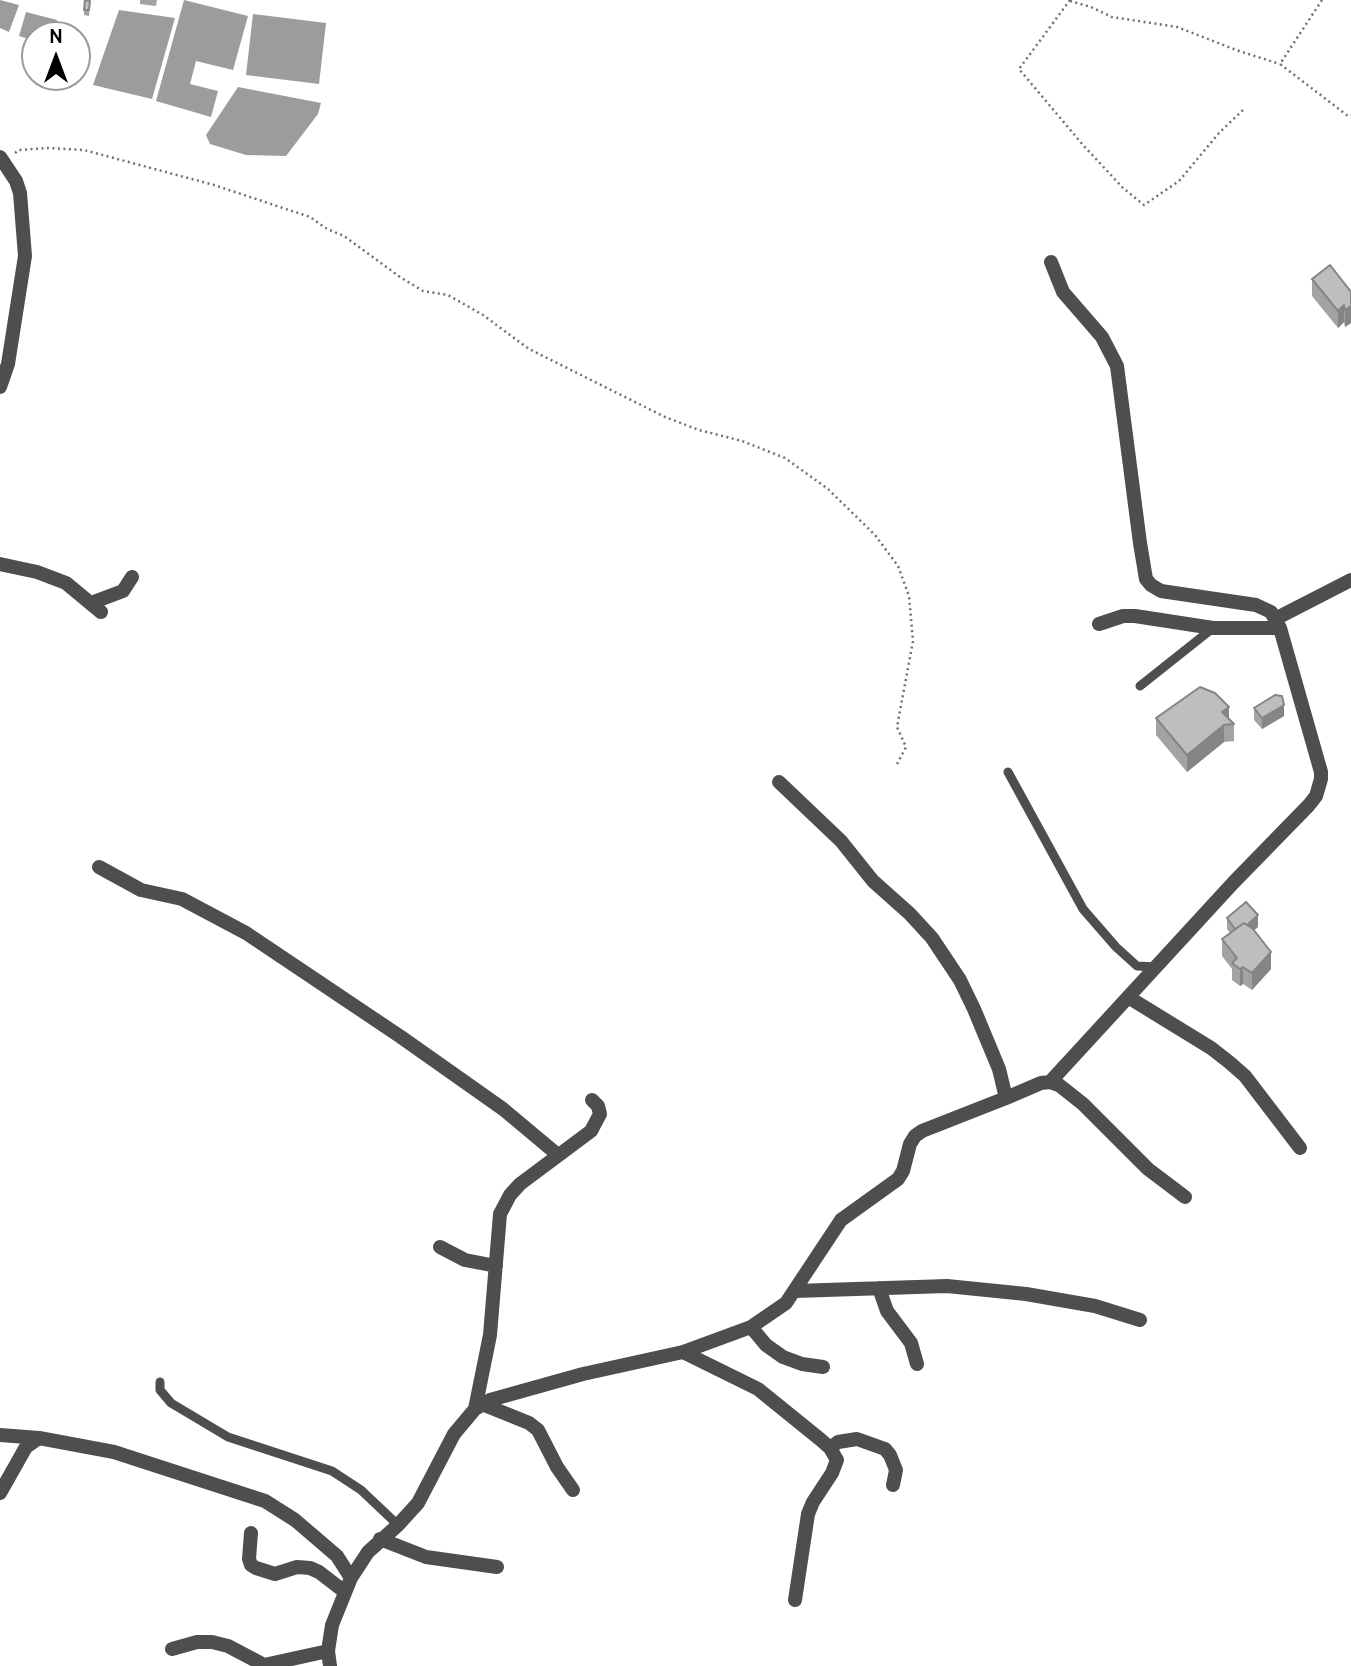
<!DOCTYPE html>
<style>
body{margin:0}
#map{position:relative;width:1351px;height:1666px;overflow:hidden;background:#fff;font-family:Cabin,sans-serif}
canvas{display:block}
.north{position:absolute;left:21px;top:21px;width:70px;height:70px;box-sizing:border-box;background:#fff;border:2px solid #999;border-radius:50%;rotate:0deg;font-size:19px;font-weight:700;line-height:28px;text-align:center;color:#000}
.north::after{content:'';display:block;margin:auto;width:24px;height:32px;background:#000;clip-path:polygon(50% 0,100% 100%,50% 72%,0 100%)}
</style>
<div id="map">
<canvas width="1351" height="1666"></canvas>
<div class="north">N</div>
</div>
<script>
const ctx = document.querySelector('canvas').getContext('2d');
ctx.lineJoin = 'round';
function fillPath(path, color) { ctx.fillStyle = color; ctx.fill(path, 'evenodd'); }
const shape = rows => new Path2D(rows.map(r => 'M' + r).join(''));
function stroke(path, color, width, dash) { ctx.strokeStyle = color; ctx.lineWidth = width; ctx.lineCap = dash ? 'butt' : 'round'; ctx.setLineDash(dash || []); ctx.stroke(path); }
fillPath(shape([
 [0,0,19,5,9,32,0,28],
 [184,0,248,16,233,70,196,61,190,84,218,91,211,117,156,101],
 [119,10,175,18,152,99,93,85],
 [26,12,57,20,52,35,35,35,35,41,19,36],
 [253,14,326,23,319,84,246,75],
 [238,87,321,103,318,114,286,156,246,155,210,144,206,135]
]), '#9c9c9c');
stroke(shape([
 [1070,0,1019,69,1083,145,1123,188,1144,205,1179,181,1219,133,1245,108],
 [1322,0,1280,64,1348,116,1351,115],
 [1070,1,1091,7,1112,17,1177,27,1239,51,1280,64],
 [15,153,19,150,48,148,84,150,214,185,310,217,327,229,344,236,400,277,423,291,448,295,483,315,529,349,665,417,699,430,742,441,785,458,828,489,875,535,898,566,909,596,913,641,897,727,906,747,897,764]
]), '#707070', 2.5, [2, 3.5]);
stroke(shape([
 [1140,686,1213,628],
 [1008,772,1083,909,1116,947,1137,966,1156,967],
 [160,1382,160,1390,171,1403,228,1437,332,1471,361,1490,398,1525]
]), '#4e4e4e', 9);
stroke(shape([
 [0,157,16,181,20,193,25,256,8,364,0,387],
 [0,564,37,572,66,583,101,612],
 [91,603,123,591,132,577],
 [1275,619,1351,580],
 [1099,624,1123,616,1135,616,1213,628,1280,628],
 [99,867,141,890,182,899,246,933,401,1037,503,1109,558,1155],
 [1128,997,1211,1048,1229,1062,1245,1076,1300,1148],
 [1050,1082,1233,883,1309,805,1316,796,1321,779,1321,772,1280,628,1271,612,1256,605,1161,591,1151,585,1146,579,1140,543,1117,366,1102,337,1063,292,1051,262],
 [1006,1098,1041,1083,1050,1082,1059,1085,1083,1104,1148,1169,1185,1197],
 [440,1247,465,1260,496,1266],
 [879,1288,887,1311,911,1343,917,1364],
 [795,1291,947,1286,1026,1294,1095,1306,1140,1320],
 [751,1327,766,1345,783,1357,802,1364,823,1367],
 [683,1352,758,1389,821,1440,830,1448,837,1460,832,1473,813,1502,808,1514,795,1600],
 [482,1404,529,1423,538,1430,557,1467,573,1490],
 [475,1409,490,1335,500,1214,510,1195,520,1184,591,1131,600,1114,598,1106,592,1100],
 [0,1435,39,1438],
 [830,1448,838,1442,857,1439,885,1449,890,1455,896,1470,893,1485],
 [0,1493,26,1447,39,1438,114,1452,265,1501,295,1520,337,1556,351,1578],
 [251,1533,249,1559,251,1565,256,1568,275,1574,297,1567,310,1568,319,1572,345,1592],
 [380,1539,426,1557,497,1567],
 [172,1649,197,1642,212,1642,228,1646,264,1665,328,1651],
 [330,1666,328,1651,332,1625,351,1578,368,1552,398,1525,418,1503,454,1434,475,1409,490,1400,583,1374,683,1352,751,1327,786,1303,841,1220,898,1179,903,1171,910,1144,915,1136,922,1131,1006,1098,999,1069,974,1009,960,980,932,938,910,914,873,881,841,841,779,782]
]), '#4e4e4e', 14);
fillPath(shape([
 [140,0,157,0,156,6,140,4],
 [90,1,89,16,84,15,84,10],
 [1312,279,1351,292,1351,323,1345,327,1344,322,1338,328,1312,296],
 [1254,708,1284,716,1262,729,1254,720],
 [1156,718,1229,719,1234,724,1234,741,1224,742,1187,772,1156,735],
 [1227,918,1258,927,1254,930,1271,969,1252,990,1243,984,1240,986,1232,980,1232,969,1222,956,1222,939,1230,933,1227,929]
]), '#a3a3a3');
fillPath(shape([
 [1344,305,1344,322,1338,328,1338,311],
 [1351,306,1351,323,1345,327,1345,310],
 [1284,705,1284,716,1262,729,1262,718],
 [1229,707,1229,724,1224,725,1224,742,1187,772,1187,755,1222,712],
 [1258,915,1258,927,1238,944,1238,933],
 [1271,952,1271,969,1252,990,1252,973],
 [1243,967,1243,984,1240,986,1240,969]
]), '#858585');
const building = shape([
 [85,0,90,1,89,10,84,10,85,0],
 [1330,265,1351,292,1351,306,1345,310,1344,305,1338,311,1312,279,1330,265],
 [1200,687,1215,693,1229,707,1222,712,1234,724,1224,725,1187,755,1156,718,1200,687],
 [1275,695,1282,696,1284,705,1262,718,1254,708,1275,695],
 [1246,902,1258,915,1247,925,1244,923,1235,929,1227,918,1246,902],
 [1244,923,1253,929,1271,952,1252,973,1243,967,1240,969,1232,963,1237,958,1222,939,1244,923]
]);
fillPath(building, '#bebebe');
stroke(building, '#858585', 2);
</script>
